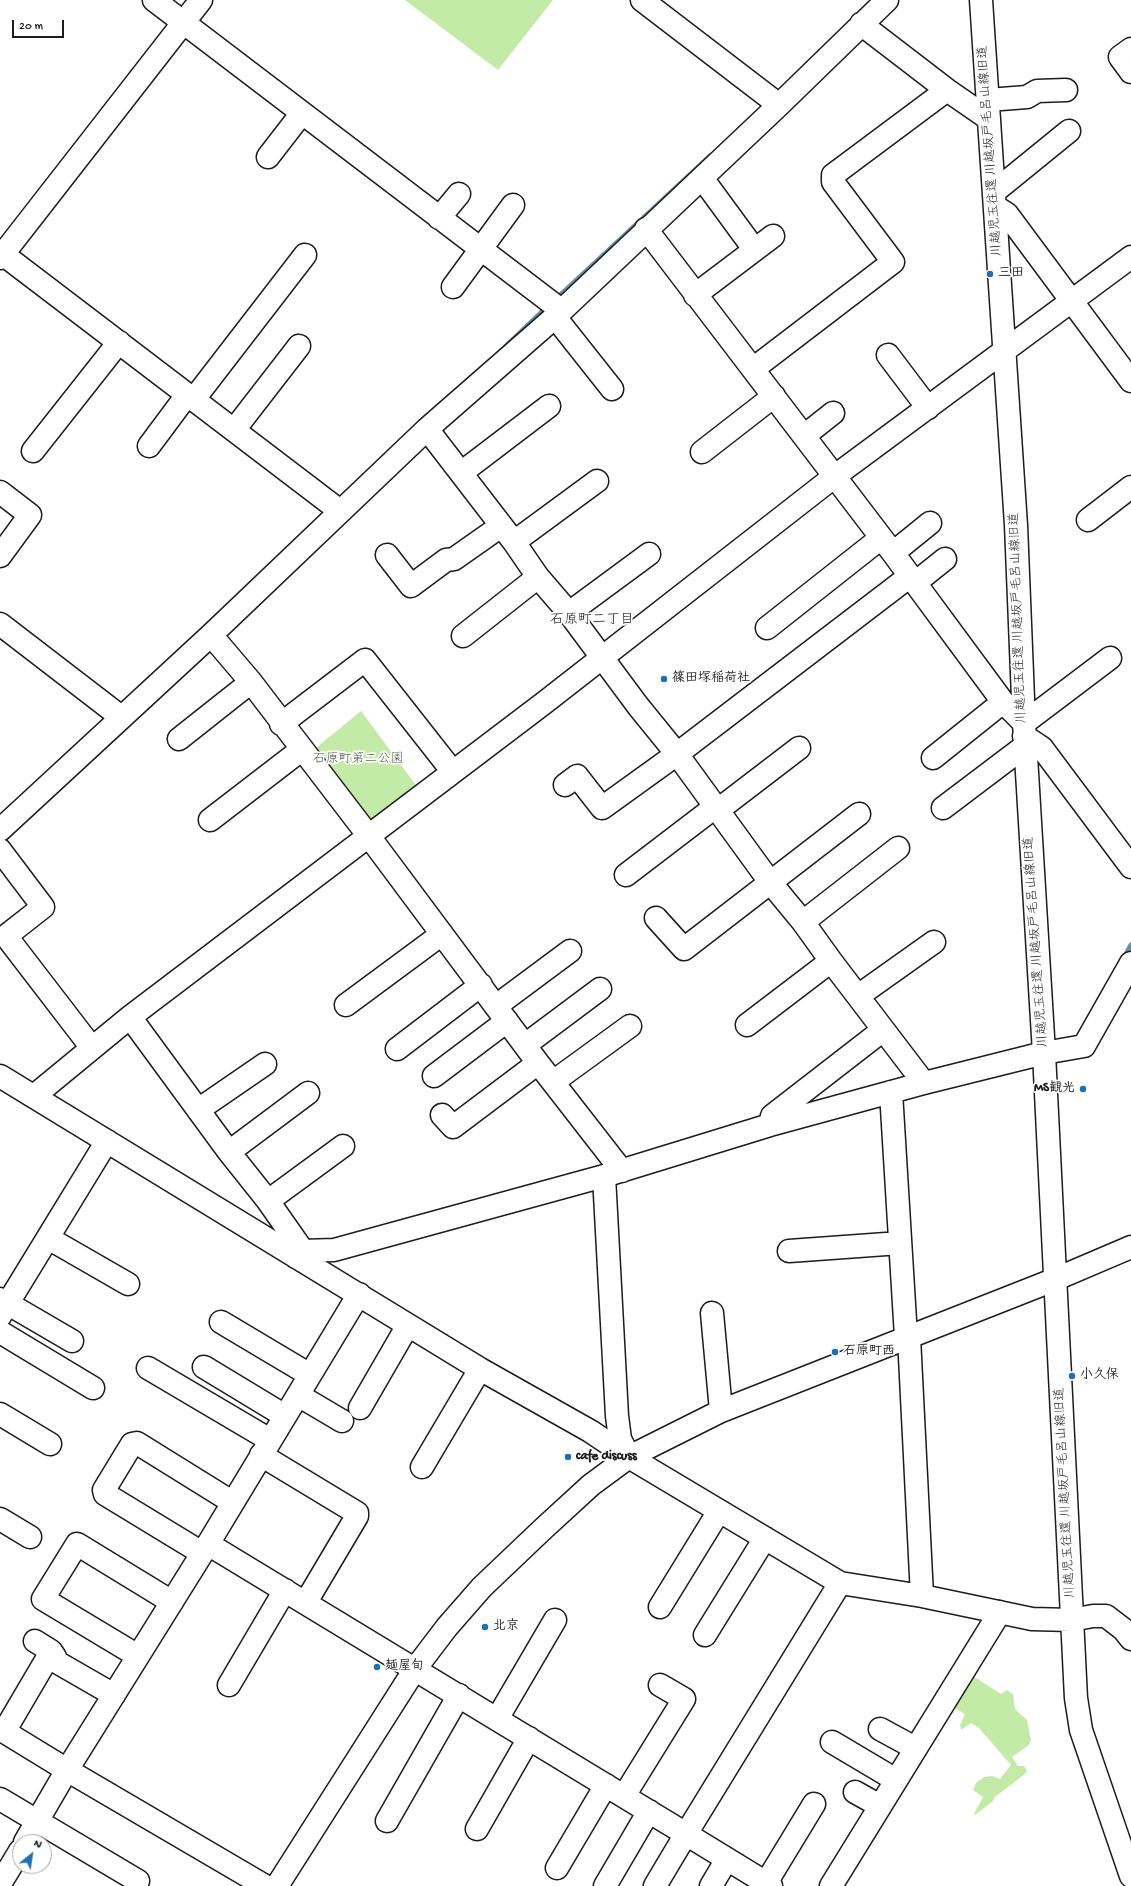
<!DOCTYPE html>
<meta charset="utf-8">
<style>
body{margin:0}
#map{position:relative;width:1131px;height:1886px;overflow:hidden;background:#fff;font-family:"Gochi Hand",sans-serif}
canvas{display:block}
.north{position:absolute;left:12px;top:1834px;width:40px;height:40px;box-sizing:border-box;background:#fff;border:1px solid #a4a4a4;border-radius:50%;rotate:30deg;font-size:11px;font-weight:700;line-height:16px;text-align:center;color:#1c1c1c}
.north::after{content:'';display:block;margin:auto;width:14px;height:18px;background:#1f6fb2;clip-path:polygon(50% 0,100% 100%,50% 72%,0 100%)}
.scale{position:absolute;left:12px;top:20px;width:52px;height:18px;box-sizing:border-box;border:2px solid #1c1c1c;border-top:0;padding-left:5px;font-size:12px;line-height:14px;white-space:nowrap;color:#1c1c1c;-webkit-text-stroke:3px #fff;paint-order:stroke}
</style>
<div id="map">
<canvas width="1131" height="1886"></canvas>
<div class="north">N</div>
<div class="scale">20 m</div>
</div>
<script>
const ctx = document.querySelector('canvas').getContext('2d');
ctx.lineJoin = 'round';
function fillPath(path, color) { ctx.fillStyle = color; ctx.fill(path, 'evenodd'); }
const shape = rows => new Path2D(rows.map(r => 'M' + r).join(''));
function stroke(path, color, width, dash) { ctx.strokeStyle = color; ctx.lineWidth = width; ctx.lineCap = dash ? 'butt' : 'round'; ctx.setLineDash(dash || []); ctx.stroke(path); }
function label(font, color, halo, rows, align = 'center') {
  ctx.font = font + ' "Gochi Hand","Klee One",sans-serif'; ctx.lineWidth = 3.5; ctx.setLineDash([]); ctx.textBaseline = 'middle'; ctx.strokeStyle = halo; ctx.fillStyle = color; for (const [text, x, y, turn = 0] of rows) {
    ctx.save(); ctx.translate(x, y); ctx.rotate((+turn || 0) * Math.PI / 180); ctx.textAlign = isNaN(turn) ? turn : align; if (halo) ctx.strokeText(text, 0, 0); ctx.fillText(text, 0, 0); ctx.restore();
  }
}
fillPath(shape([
 [405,0,553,0,498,70],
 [361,711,419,789,369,827,311,752],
 [970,1674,1001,1694,1007,1690,1013,1694,1015,1709,1027,1720,1031,1740,1029,1745,1012,1757,1018,1766,1024,1766,1027,1770,1026,1773,995,1797,993,1801,975,1815,974,1814,983,1797,973,1790,976,1783,984,1777,992,1776,1000,1779,1011,1765,979,1728,971,1723,961,1730,960,1725,965,1714,951,1706]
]), '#c3eba7');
stroke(shape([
 [556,299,710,156],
 [505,347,547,307],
 [1124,958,1131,945]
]), '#698ba3', 5);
const minor = shape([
 [154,0,561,310],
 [642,0,779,105],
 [981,0,1016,525,1024,723,1044,1053,1076,1698,1081,1730,1131,1876],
 [861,24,947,90,989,119],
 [1131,49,1120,57,1131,72],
 [988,100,1027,97,1037,91,1066,90],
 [268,157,302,113],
 [702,178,754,249],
 [994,192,1069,131],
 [996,207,1007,214,1131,381],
 [439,218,459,194],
 [646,229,893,553,1003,702,1024,723,1110,658],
 [0,252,340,511],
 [0,258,201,0],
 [453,287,513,205],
 [695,295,773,236],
 [555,317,612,389],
 [888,355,928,408],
 [753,369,893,262,833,182,833,175,947,90],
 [194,399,305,255],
 [427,429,514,542,538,577,569,613,638,706,677,754,770,882,803,922,831,961,924,1083],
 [234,430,299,346],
 [804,436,833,413],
 [149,446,187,395],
 [33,451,119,342],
 [702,452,774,396],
 [461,473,549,406],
 [0,492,30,515,0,556],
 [1088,520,1131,487],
 [514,542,597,481],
 [893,553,930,523],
 [387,555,411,586,446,560,454,559,501,526],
 [915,583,945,559],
 [569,613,649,554],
 [0,624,121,717],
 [767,628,881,538],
 [211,635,251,682,368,835,538,1063,622,1171],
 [463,636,538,577],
 [281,724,365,660,453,772],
 [1024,736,1042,748,1131,867],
 [179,739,251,682],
 [933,758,1003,702],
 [565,785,577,776,602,808,677,754,910,576],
 [943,808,1025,746],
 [718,810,799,748],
 [210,820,301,750],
 [0,830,211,635,427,429,555,317,779,105,887,0],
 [0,850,43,907,6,936,92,1048],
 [626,875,715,807],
 [656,918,684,949,859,814],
 [803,922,898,848],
 [858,996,934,942],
 [346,1005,442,934],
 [496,1006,570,951],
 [130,1017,229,1152,268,1201,303,1251],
 [747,1025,831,961],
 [525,1045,600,989],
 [397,1049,481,985],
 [0,1076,480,1369,590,1431,629,1457,840,1583,922,1596,1032,1619,1071,1620,1093,1616,1106,1616,1123,1629,1131,1639],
 [434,1076,507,1021],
 [553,1082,630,1026],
 [891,1092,906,1337],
 [34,1096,130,1017,544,703,835,476,1131,257],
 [198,1110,265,1064],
 [442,1115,453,1127,538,1063],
 [770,1125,772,1116,883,1030],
 [229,1152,308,1093],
 [604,1176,617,1416,620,1439,629,1457],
 [268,1201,343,1146],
 [48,1238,128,1284],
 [789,1251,900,1243],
 [296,1257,303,1251,334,1250,604,1176,770,1125,924,1083,1044,1053,1084,1046,1131,963],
 [0,1299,72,1341],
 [712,1313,721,1411],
 [0,1316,107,1141],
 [221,1322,310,1375],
 [0,1332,93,1388],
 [909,1337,922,1596],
 [204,1367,285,1416],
 [148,1368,270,1440],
 [298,1395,342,1421],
 [360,1408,408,1325],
 [0,1414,50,1444],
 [261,1455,357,1513,357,1516,306,1602],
 [422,1467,480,1369],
 [0,1519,30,1537],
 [208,1544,686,1834,840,1583],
 [202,1553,105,1494,104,1490,132,1444,137,1443,232,1502],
 [660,1607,719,1511],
 [705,1635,765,1538],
 [35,1641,51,1651,55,1657],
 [138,1656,43,1599,77,1544,172,1602],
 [229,1685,285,1590],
 [497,1719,555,1620],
 [0,1729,67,1770,265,1886],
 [880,1729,915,1748],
 [4,1732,48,1657,114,1695],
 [832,1742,896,1780],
 [855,1792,880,1806],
 [624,1796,684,1699,660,1685],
 [0,1799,138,1881],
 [387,1821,459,1695],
 [477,1829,529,1738],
 [25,1842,67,1770,208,1544,359,1294],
 [557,1868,606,1785],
 [766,1883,814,1804],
 [0,1884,20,1851],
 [277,1886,415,1669,447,1627,482,1587,543,1529,591,1485,629,1457,721,1411,1056,1279,1131,1247],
 [605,1886,649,1811],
 [655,1886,686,1834,771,1886],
 [711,1886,727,1859],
 [831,1886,1000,1612]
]);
stroke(minor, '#1c1c1c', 25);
stroke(minor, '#fff', 22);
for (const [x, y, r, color] of [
 [990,274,4,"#1f6fb2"],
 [664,679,4,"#1f6fb2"],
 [1083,1089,4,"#1f6fb2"],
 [835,1352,4,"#1f6fb2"],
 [1072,1376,4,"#1f6fb2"],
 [568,1457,4,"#1f6fb2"],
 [485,1627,4,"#1f6fb2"],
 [377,1667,4,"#1f6fb2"]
]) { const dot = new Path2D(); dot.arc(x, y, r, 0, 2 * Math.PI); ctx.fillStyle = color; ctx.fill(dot); stroke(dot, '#fff', 1.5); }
label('13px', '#1c1c1c', '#fff', [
 ["川越児玉往還 川越坂戸毛呂山線旧道",991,151,-94],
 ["川越児玉往還 川越坂戸毛呂山線旧道",1019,618,-92],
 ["川越児玉往還 川越坂戸毛呂山線旧道",1037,942,-94],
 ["川越児玉往還 川越坂戸毛呂山線旧道",1066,1493,-93]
]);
label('bold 13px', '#1c1c1c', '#fff', [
 ["三田",998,274],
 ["篠田塚稲荷社",672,679],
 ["MS観光",1075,1089,"right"],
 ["石原町西",843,1352],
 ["小久保",1080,1376],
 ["cafe discuss",576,1457],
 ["北京",493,1627],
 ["麺屋旬",385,1667]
], 'left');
label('13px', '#4e5a46', '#fff', [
 ["石原町第二公園",358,760]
]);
label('14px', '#1c1c1c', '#fff', [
 ["石原町二丁目",592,621]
]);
</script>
